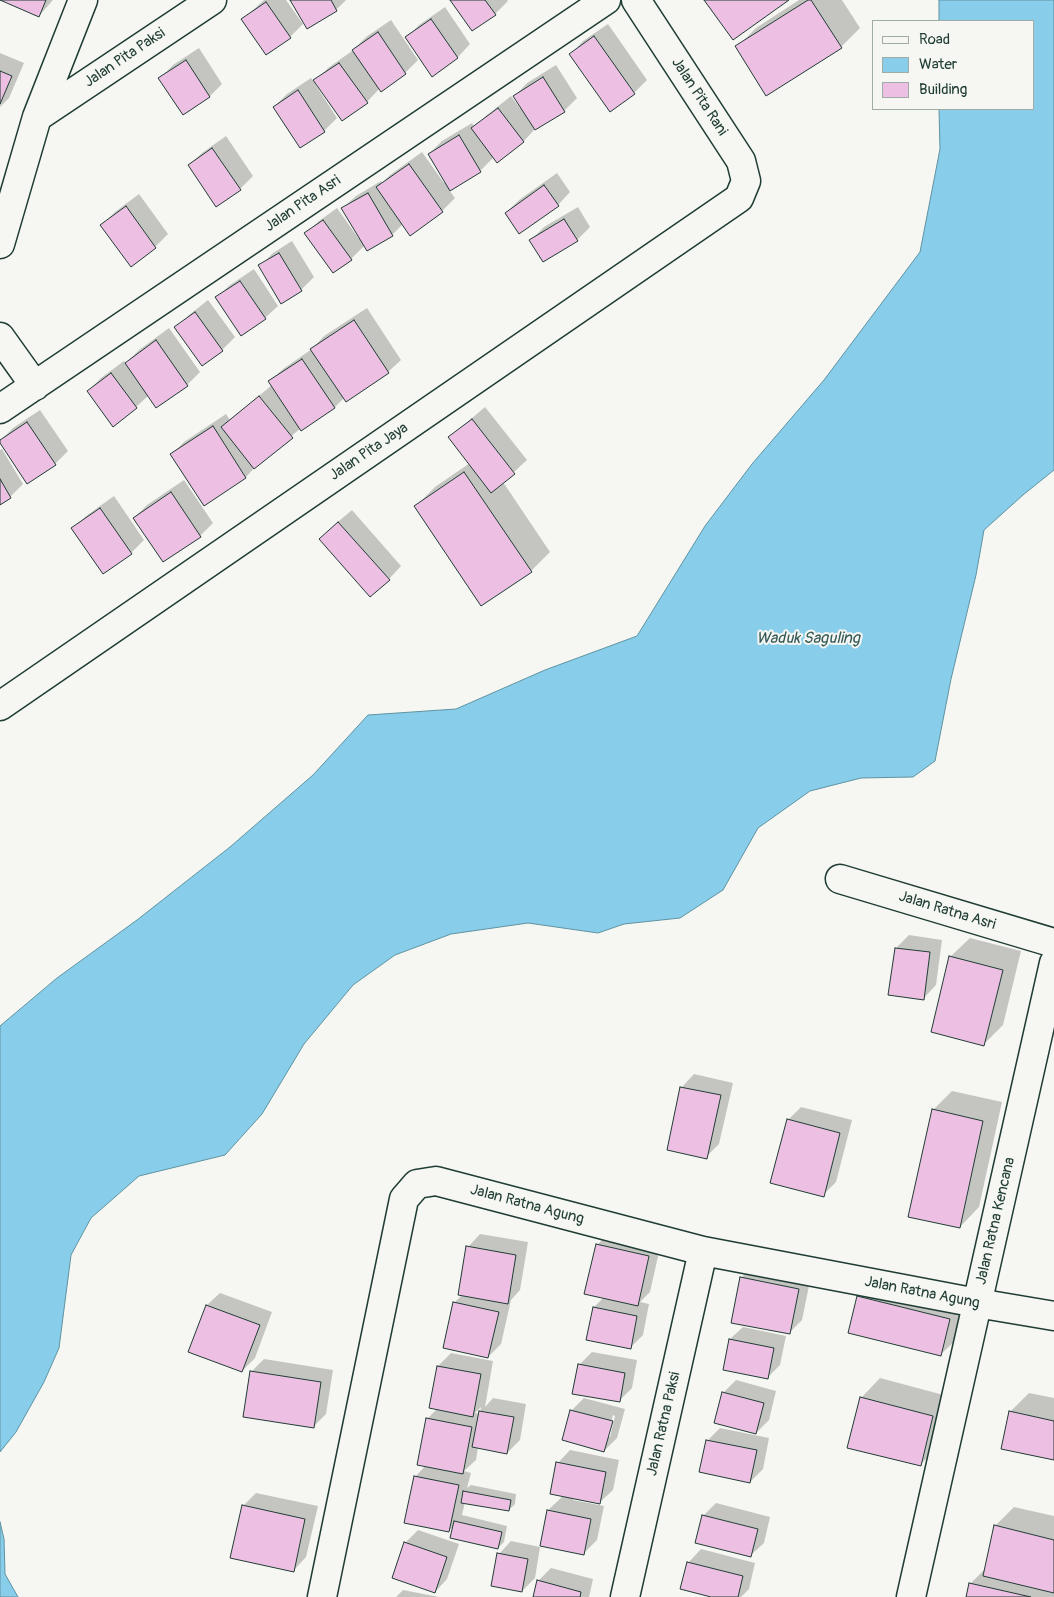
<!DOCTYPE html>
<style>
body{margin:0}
#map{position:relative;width:1054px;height:1597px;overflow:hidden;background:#f6f6f2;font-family:Pangolin,sans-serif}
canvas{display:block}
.legend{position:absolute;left:872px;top:20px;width:162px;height:90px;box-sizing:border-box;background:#f6f6f2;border:1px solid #a0aca6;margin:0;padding:6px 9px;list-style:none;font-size:15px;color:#1f3d34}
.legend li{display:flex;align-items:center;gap:10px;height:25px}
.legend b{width:25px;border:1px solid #a0aca6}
</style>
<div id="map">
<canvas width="1054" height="1597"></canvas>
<ul class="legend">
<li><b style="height:6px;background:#f6f6f2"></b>Road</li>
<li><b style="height:14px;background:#88cde9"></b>Water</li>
<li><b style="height:14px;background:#edbfe2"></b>Building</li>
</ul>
</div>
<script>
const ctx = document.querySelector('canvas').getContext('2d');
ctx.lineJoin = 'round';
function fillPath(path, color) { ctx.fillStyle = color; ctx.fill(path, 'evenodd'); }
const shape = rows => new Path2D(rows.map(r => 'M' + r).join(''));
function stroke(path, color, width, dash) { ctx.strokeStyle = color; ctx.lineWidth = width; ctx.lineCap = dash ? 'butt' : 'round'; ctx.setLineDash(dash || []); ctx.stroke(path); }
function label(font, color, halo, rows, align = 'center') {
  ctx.font = font + ' Pangolin,sans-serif'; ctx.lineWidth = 4; ctx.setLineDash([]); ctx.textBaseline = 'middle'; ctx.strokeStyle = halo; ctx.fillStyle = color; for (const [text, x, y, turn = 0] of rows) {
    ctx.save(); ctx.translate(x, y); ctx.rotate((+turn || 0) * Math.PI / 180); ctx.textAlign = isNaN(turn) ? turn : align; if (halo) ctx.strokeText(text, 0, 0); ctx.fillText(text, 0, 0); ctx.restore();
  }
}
const water = shape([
 [939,0,1054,0,1054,470,1023,495,984,530,976,575,951,679,935,761,913,777,861,778,810,791,758,828,723,890,680,918,624,924,598,933,528,923,451,934,395,955,353,985,304,1044,262,1114,225,1155,139,1176,91,1218,71,1255,59,1348,44,1382,16,1432,0,1452,0,1026,57,978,137,920,230,847,313,775,368,715,456,709,545,670,637,636,705,526,752,464,824,380,920,252,940,149,939,109,1033,109,1033,21,939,21,939,0],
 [0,1522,4,1539,5,1574,18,1597,0,1597,0,1522]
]);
fillPath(water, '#88cde9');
stroke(water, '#5e93a1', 1);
fillPath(shape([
 [1,0,53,0,39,16],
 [264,0,286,0,303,24,290,37,243,19],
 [291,0,346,0,336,10],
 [452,0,507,0,508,1,495,14],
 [799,0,842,0,860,28,841,47,737,47,756,28],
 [445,7,470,44,458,57,432,75,406,38,419,25],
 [391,20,418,60,405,73,380,88,367,102,317,83,315,84,337,118,324,131,300,146,274,107,287,94,311,78,314,82,328,68,352,51,366,37],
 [608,24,647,80,634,93,571,54,583,41],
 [199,48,222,84,210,96,184,113,160,78,173,65],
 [0,53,24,63,9,98,0,107],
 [556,65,577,98,564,111,535,129,523,142,494,157,480,171,449,190,455,198,442,211,403,224,392,235,368,249,365,245,351,259,333,271,306,234,319,221,337,208,359,239,361,238,343,208,356,196,381,181,382,183,390,175,422,152,444,183,446,182,429,154,442,141,472,123,474,127,486,116,511,96,520,108,522,107,515,96,527,83],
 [226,136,253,176,240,189,216,205,189,165,202,153],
 [557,173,570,192,558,205,506,213,519,200],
 [139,194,168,234,155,247,131,265,102,225,115,212],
 [578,207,590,227,577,240,531,240,544,227],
 [292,241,314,277,301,290,281,302,260,266,273,253],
 [254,269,278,306,265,318,217,297,230,285],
 [208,300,235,337,222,350,176,328,189,315],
 [367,308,401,360,388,372,344,398,334,408,301,428,258,464,246,477,204,504,171,455,184,442,226,414,230,420,272,385,270,381,283,369,312,349,324,336],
 [169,328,200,372,187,385,149,395,136,407,88,391,101,378,124,361,126,363,139,350],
 [485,407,527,460,503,482,550,552,531,571,416,506,435,487,470,463,450,437],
 [40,410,68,451,55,464,0,441,13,428],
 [2,449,23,484,10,497,0,503,0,450],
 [184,480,213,523,200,536,134,518,147,505],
 [114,496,144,540,131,553,73,529,86,516],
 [352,510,401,566,389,579,333,526],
 [909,935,942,940,936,985,924,998,896,948],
 [970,938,1021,951,1003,1025,984,1044,950,957],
 [694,1074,733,1083,719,1144,706,1157,668,1149,682,1087],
 [952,1091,1002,1102,979,1207,960,1227,933,1110],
 [801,1107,852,1120,836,1182,823,1195,788,1120],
 [610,1232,661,1243,650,1292,640,1302,649,1304,643,1335,630,1348,594,1307,604,1297,597,1245],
 [480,1234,528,1242,520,1290,511,1300,501,1344,488,1357,445,1347,455,1302,462,1295,468,1247],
 [754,1265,811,1276,802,1320,789,1333,741,1278],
 [871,1284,962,1307,954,1342,941,1354,858,1297],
 [220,1293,272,1312,255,1358,242,1371,207,1305],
 [743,1327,786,1336,780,1365,767,1378,730,1339],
 [592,1352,637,1360,632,1388,619,1401,579,1365],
 [451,1353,493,1361,485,1407,493,1398,526,1404,520,1440,507,1453,478,1447,476,1460,464,1471,471,1473,467,1488,471,1485,516,1494,515,1504,509,1510,465,1502,462,1515,507,1526,504,1542,498,1548,454,1525,449,1531,415,1477,426,1465,427,1419,437,1409,438,1366],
 [481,1407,480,1414,475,1413],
 [264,1359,333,1370,326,1414,313,1427,251,1372],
 [880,1378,951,1397,939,1446,920,1465,861,1398],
 [736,1380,776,1391,769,1420,756,1433,723,1393],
 [1029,1393,1054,1398,1054,1459,1010,1412],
 [584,1398,625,1409,617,1438,604,1451,572,1410],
 [613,1415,615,1416,610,1437,607,1437],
 [720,1428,769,1438,763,1469,750,1482,707,1441],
 [570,1450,619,1460,613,1490,600,1502,573,1497,573,1500,604,1506,597,1540,584,1553,541,1545,548,1510,563,1496,558,1463],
 [256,1493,318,1506,306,1557,294,1570,243,1506],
 [716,1503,770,1517,764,1543,751,1555,703,1516],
 [1014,1507,1054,1516,1054,1597,967,1597,970,1584,986,1568,995,1526],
 [418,1530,459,1544,447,1579,435,1592,405,1543],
 [511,1541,540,1547,535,1578,522,1591,499,1554],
 [701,1549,755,1563,749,1589,741,1597,716,1597,682,1588,689,1562],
 [551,1568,593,1579,589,1597,534,1597,538,1581],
 [403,1590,439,1597,396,1597]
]), '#0003');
const building = shape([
 [0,0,46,0,39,17,0,0],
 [290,0,331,0,337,11,307,29,290,0],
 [450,0,485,0,496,15,472,31,450,0],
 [704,0,789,0,733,40,704,0],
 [808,0,811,0,842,48,766,96,735,46,808,0],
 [266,2,291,38,266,55,241,19,266,2],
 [431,19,458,58,432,77,405,37,431,19],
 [378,32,406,74,381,92,352,50,378,32],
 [594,36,635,94,610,112,569,54,594,36],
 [186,60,210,97,183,115,158,78,186,60],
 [339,63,368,103,342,121,313,80,339,63],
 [0,71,12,76,0,104,0,71],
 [543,77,565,112,535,130,513,96,543,77],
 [298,90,325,132,300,148,273,107,298,90],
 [498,108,524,142,497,163,471,128,498,108],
 [459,135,481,172,450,191,428,154,459,135],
 [212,148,241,190,216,207,188,165,212,148],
 [409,164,443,212,410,236,376,187,409,164],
 [544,185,559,206,519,234,505,213,544,185],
 [368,193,393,236,367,251,341,208,368,193],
 [126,206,156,248,131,267,100,225,126,206],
 [564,219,578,241,543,262,529,240,564,219],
 [323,220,352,260,333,273,304,233,323,220],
 [279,253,302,291,281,304,258,265,279,253],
 [240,281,266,319,241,336,215,297,240,281],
 [195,312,223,351,202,366,174,327,195,312],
 [354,320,389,373,346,402,310,349,354,320],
 [156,340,188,386,156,408,125,363,156,340],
 [302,359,335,408,301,431,268,381,302,359],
 [111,373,137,408,113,427,87,391,111,373],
 [259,396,293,438,254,469,221,427,259,396],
 [472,419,515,474,491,493,448,437,472,419],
 [27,422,56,465,27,484,0,443,0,440,27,422],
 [213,426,246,478,204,506,170,454,213,426],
 [464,472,532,572,481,606,414,506,464,472],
 [0,479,11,498,0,505,0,479],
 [171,492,201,537,163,562,133,518,171,492],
 [100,508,132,554,103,574,71,528,100,508],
 [338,522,390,580,370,597,319,539,338,522],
 [895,948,930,952,924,1000,888,995,895,948],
 [949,956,1003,970,984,1046,931,1032,949,956],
 [680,1087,721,1095,707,1159,667,1150,680,1087],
 [932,1109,983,1121,960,1228,908,1217,932,1109],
 [787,1119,840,1133,824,1197,770,1183,787,1119],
 [596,1244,649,1256,638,1306,584,1294,596,1244],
 [466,1246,516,1255,508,1304,458,1295,466,1246],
 [740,1277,799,1289,790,1334,731,1323,740,1277],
 [857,1296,950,1319,941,1356,848,1333,857,1296],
 [453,1302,499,1312,488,1358,443,1348,453,1302],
 [206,1305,260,1325,242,1372,188,1352,206,1305],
 [593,1307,637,1316,631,1349,586,1340,593,1307],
 [729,1339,774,1348,768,1379,723,1370,729,1339],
 [578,1364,625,1373,620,1402,572,1394,578,1364],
 [437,1366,481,1374,473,1417,429,1408,437,1366],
 [250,1371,321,1382,314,1428,243,1417,250,1371],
 [722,1392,764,1403,756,1434,714,1423,722,1392],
 [860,1397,933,1416,921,1466,847,1448,860,1397],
 [570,1410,613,1421,604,1452,562,1440,570,1410],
 [479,1411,514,1417,507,1454,472,1447,479,1411],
 [1009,1411,1054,1421,1054,1460,1001,1449,1009,1411],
 [426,1418,472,1427,463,1474,417,1465,426,1418],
 [706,1440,757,1450,750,1483,699,1472,706,1440],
 [556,1462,606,1472,600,1504,550,1494,556,1462],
 [414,1476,459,1485,449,1532,404,1523,414,1476],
 [463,1491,511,1500,509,1511,461,1503,463,1491],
 [242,1505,305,1519,294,1572,230,1558,242,1505],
 [547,1510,591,1519,584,1555,540,1546,547,1510],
 [702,1515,758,1529,751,1557,695,1543,702,1515],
 [454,1521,502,1532,498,1549,450,1538,454,1521],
 [994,1525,1054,1540,1054,1593,983,1576,994,1525],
 [404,1542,447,1557,435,1593,392,1578,404,1542],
 [497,1553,528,1559,522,1592,491,1586,497,1553],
 [687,1562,743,1576,738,1597,711,1597,680,1589,687,1562],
 [537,1580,581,1592,580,1597,533,1597,537,1580],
 [969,1583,1031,1597,966,1597,969,1583]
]);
fillPath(building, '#edbfe2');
stroke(building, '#1f3d34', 1);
const minor = shape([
 [37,117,212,0],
 [0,244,37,117,83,0],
 [0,337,35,386],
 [0,409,606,0],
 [0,706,739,198,746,181,741,161,636,0],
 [840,879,1054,943],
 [322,1597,404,1199,417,1184,436,1181,703,1251,977,1303,1054,1316],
 [625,1597,703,1251],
 [911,1597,1054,963]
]);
stroke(minor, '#1f3d34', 31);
stroke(minor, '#f6f6f2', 28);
label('15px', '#1f3d34', '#f6f6f2', [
 ["Jalan Pita Paksi",125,58,-34],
 ["Jalan Pita Rani",699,97,57],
 ["Jalan Pita Asri",303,204,-34],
 ["Jalan Pita Jaya",369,452,-34],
 ["Jalan Ratna Asri",947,911,17],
 ["Jalan Ratna Agung",527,1205,15],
 ["Jalan Ratna Kencana",996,1221,-77],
 ["Jalan Ratna Agung",922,1293,11],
 ["Jalan Ratna Paksi",664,1424,-77]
]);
label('italic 16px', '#345a58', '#f6f6f2', [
 ["Waduk Saguling",808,639]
]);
</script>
